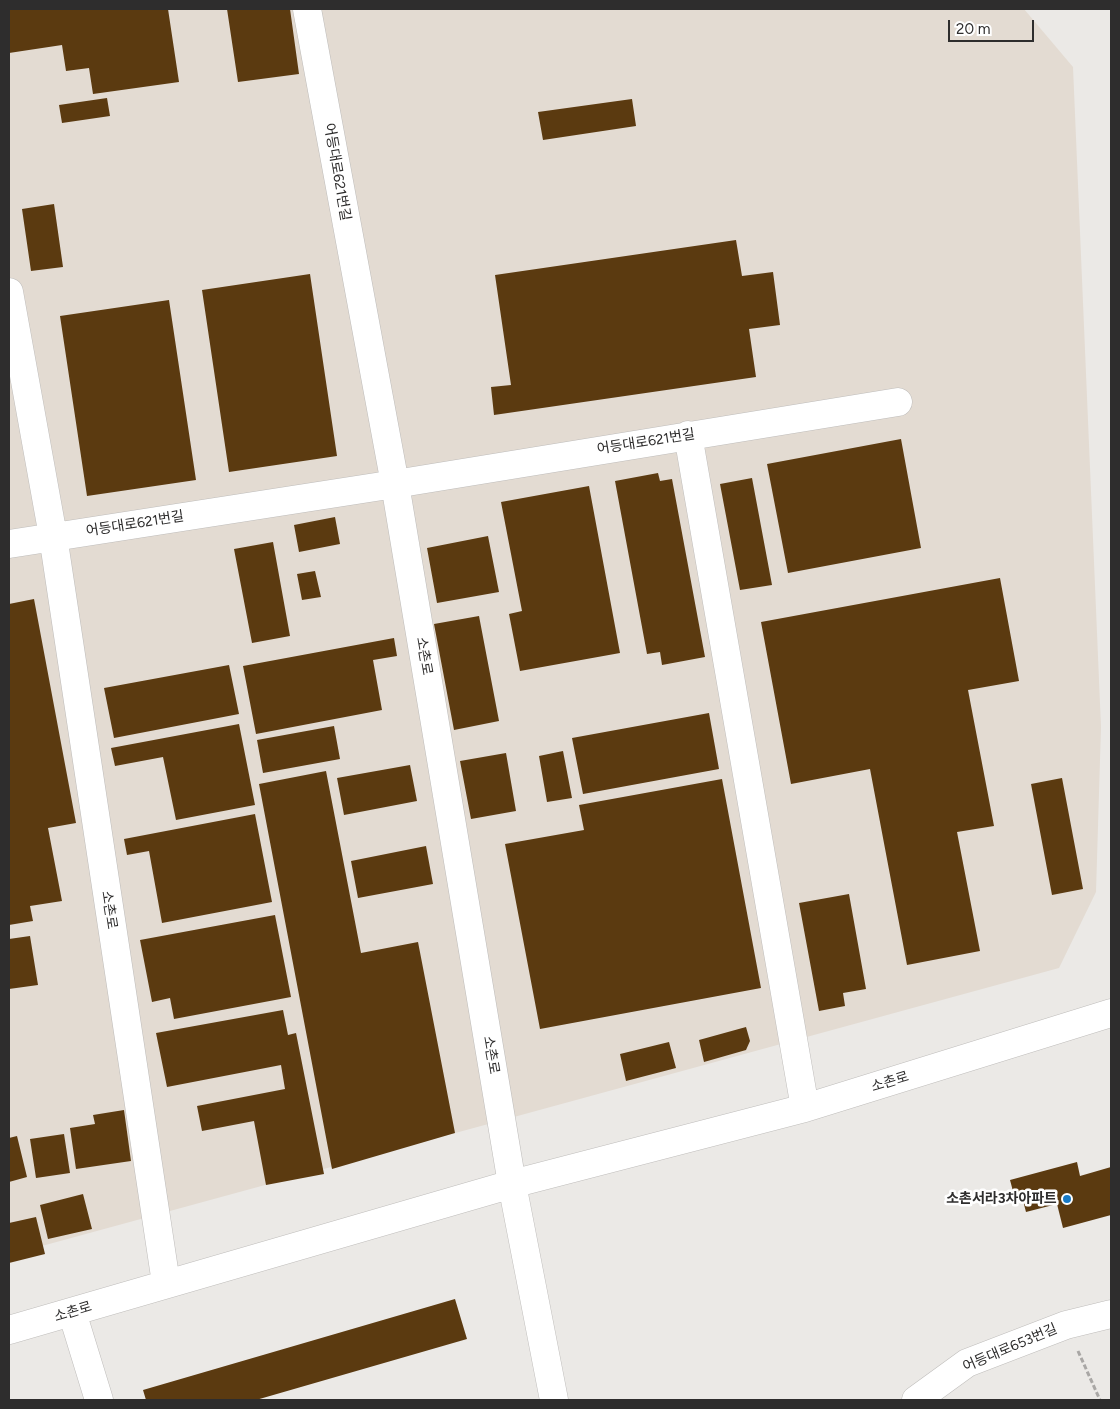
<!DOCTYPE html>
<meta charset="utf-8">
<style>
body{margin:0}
#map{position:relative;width:1120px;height:1409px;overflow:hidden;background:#ebe9e6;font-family:Figtree,sans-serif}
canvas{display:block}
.frame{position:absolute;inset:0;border:10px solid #2e2d2d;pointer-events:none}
.scale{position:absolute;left:948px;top:20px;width:86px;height:22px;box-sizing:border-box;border:2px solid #2e2d2d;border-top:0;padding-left:6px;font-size:15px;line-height:18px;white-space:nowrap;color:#2e2d2d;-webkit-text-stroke:4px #fff;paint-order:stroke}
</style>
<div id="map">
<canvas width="1120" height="1409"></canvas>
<div class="frame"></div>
<div class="scale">20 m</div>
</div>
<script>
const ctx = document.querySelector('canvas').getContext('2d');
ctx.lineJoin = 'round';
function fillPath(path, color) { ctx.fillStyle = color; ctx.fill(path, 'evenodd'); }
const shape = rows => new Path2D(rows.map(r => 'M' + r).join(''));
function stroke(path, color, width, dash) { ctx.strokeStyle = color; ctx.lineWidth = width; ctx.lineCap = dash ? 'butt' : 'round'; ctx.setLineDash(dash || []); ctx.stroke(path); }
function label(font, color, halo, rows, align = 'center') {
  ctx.font = font + ' Figtree,"Noto Sans KR",sans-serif'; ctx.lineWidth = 5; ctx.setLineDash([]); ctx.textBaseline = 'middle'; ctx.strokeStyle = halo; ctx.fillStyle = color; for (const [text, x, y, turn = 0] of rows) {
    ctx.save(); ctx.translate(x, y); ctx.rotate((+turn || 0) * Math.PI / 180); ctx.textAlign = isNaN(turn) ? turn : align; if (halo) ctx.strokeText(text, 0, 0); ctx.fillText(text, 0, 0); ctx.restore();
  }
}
fillPath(shape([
 [9,9,1024,9,1073,67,1101,727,1096,892,1059,968,9,1255]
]), '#e3dbd2');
fillPath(shape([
 [9,9,168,9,179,82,93,94,89,68,66,71,62,45,9,53],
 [227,9,290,9,299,74,238,82],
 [107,98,110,116,62,123,59,105],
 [632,99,636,126,543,140,538,112],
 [54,204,63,267,31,271,22,209],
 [736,240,742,276,773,272,780,325,749,329,756,377,494,415,491,387,511,385,495,275],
 [310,274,337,456,229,472,202,290],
 [169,300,196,480,87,496,60,316],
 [901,439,921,548,788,573,767,464],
 [658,473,660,481,672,479,705,657,662,665,660,652,647,654,615,481],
 [752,478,772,585,740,590,720,484],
 [589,486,620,653,520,671,509,614,522,611,501,502],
 [335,517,340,544,299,552,294,525],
 [488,536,499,592,437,603,427,548],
 [273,542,290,636,252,643,234,549],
 [315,571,321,597,302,600,297,574],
 [1000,578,1019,681,968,690,994,826,957,832,980,951,907,965,870,769,791,784,761,622],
 [34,599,76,823,48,828,62,901,30,906,33,921,9,925,9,604],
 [479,616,499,721,454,730,434,624],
 [394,638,397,656,373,660,382,710,256,734,243,666],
 [229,665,239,714,114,738,104,688],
 [709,713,719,769,583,794,572,738],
 [239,724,255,805,176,820,163,757,115,766,111,748],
 [334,726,340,759,263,773,257,740],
 [563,751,572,798,547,802,539,756],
 [506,753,516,811,471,819,460,761],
 [410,765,417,801,344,815,337,778],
 [326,771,361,953,418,942,455,1133,332,1169,259,784],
 [1062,778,1083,889,1052,895,1031,784],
 [722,779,761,988,540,1029,505,844,584,830,579,805],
 [255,814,272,902,162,923,149,851,127,855,124,839],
 [426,846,433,884,358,898,351,861],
 [849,894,866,989,843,993,845,1006,819,1011,799,903],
 [275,915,291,997,174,1019,170,998,152,1002,140,940],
 [30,936,38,985,9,989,9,939],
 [283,1010,288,1035,296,1033,324,1174,266,1185,254,1121,202,1131,197,1106,285,1089,281,1065,167,1087,156,1033],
 [746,1027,750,1041,746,1050,704,1062,699,1040],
 [669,1042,676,1068,626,1081,620,1054],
 [124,1110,131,1161,76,1169,70,1128,95,1124,93,1115],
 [64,1134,70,1173,36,1178,30,1139],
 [17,1136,27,1177,9,1182,9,1138],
 [1077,1162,1080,1176,1111,1167,1111,1215,1063,1228,1057,1204,1026,1212,1021,1193,1014,1195,1010,1180],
 [83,1194,92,1229,48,1239,40,1205],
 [36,1217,45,1254,9,1263,9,1223],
 [455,1299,467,1339,256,1400,146,1400,143,1390]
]), '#5b3a10');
const minor = shape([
 [307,9,395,484,512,1184,554,1400],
 [9,292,53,536,166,1283],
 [688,435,805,1108],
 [9,544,395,484,898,402],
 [72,1312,99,1400],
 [9,1330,512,1184,805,1108,1111,1013],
 [916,1400,967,1363,1066,1325,1111,1314]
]);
stroke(minor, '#bfbdbb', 29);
stroke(shape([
 [1078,1351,1100,1400]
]), '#a9a7a5', 3, [5, 2.5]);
stroke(minor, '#fff', 28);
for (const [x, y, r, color] of [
 [1067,1199,5,"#1779c5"]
]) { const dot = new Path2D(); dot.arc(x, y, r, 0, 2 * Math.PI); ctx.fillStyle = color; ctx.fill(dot); stroke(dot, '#fff', 2); }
label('14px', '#2e2d2d', '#fff', [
 ["어등대로621번길",337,172,80],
 ["어등대로621번길",646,442,-9],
 ["어등대로621번길",135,524,-9],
 ["소촌로",424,656,80],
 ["소촌로",109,910,81],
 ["소촌로",491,1055,80],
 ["소촌로",890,1082,-17],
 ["소촌로",73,1312,-17],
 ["어등대로653번길",1010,1348,-23]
]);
label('bold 14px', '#2e2d2d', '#fff', [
 ["소촌서라3차아파트",1057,1199]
], 'right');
</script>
